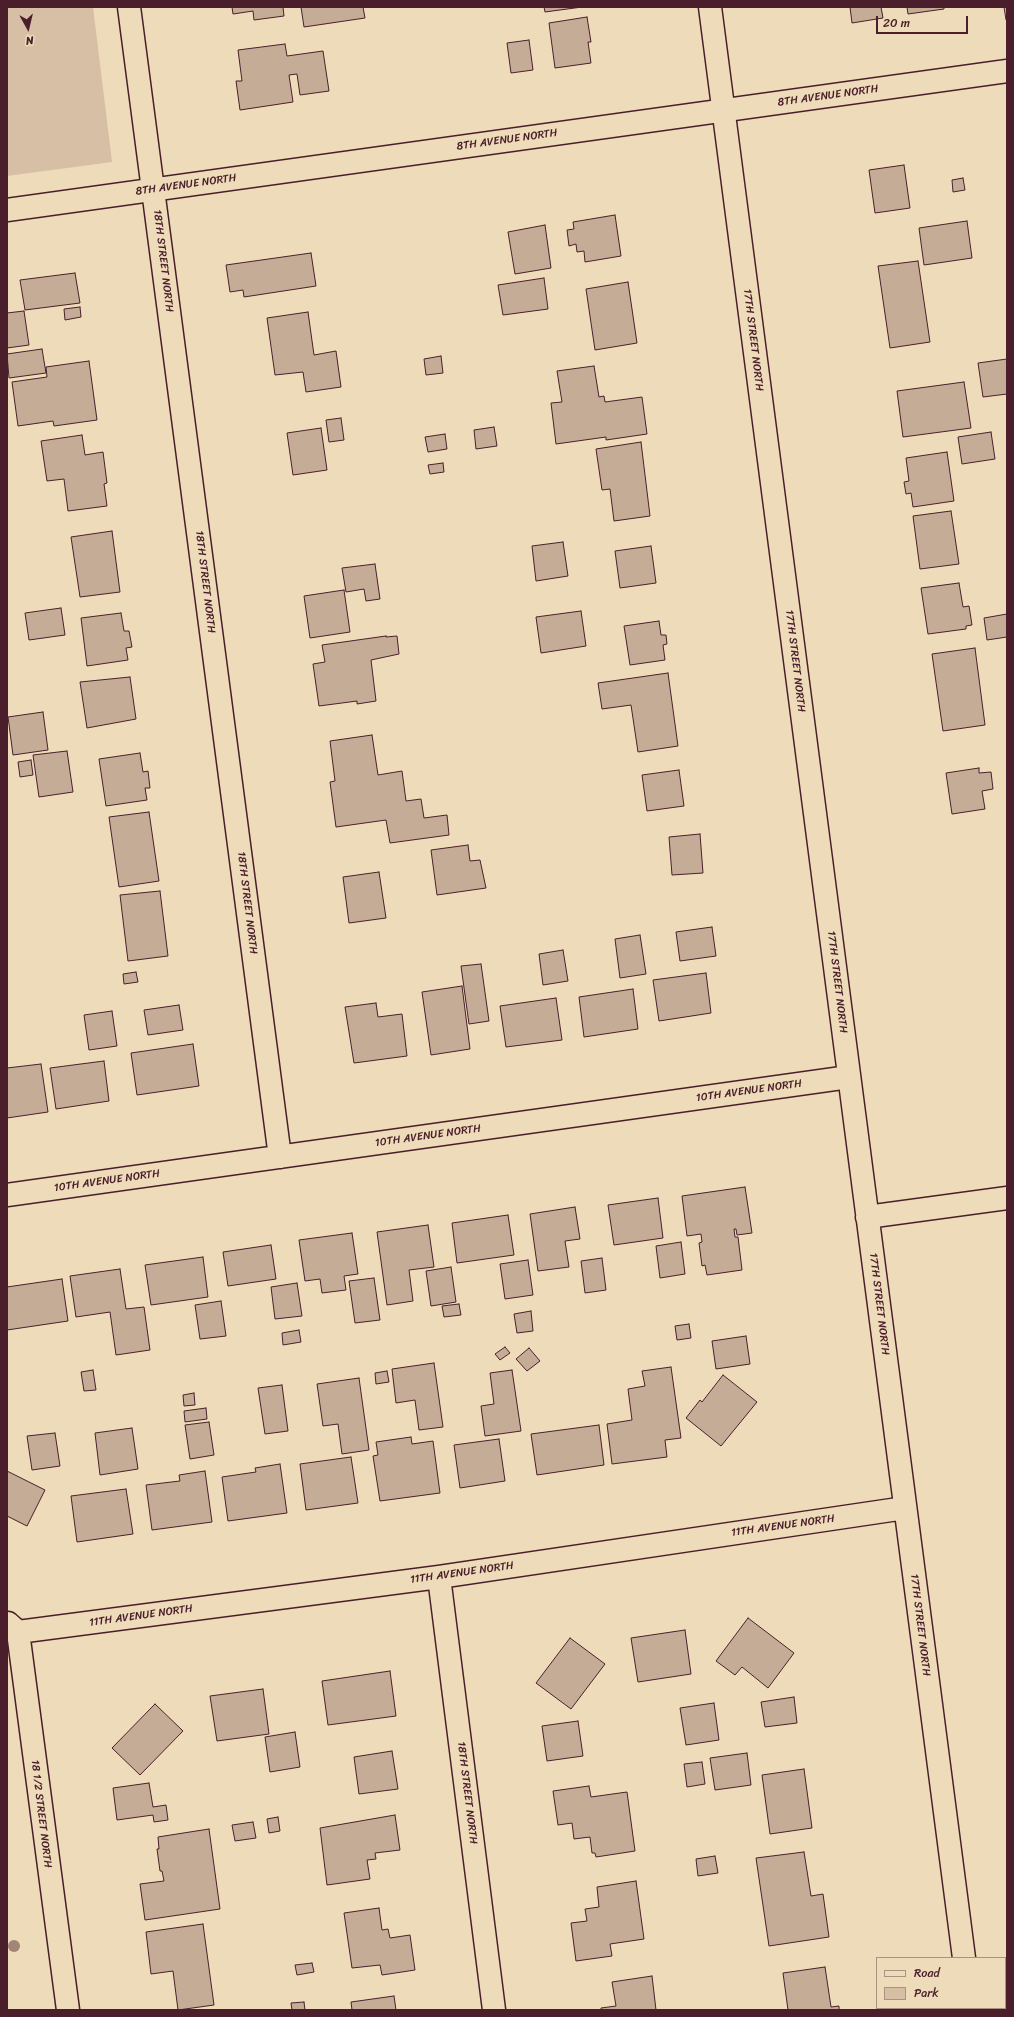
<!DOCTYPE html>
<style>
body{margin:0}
#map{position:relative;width:1014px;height:2017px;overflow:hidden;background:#eedbb9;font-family:Sriracha,sans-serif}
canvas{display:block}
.frame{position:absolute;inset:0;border:8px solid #4a1f2b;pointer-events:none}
.legend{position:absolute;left:876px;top:1957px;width:130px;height:52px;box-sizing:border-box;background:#eedbb9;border:1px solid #ac9080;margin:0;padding:5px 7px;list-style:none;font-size:12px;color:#4a1f2b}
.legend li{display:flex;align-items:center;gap:8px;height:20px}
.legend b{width:20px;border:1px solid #ac9080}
.north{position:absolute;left:8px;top:8px;width:40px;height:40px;-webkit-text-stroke:3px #eedbb9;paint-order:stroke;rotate:172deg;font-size:11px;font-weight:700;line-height:16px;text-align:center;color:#4a1f2b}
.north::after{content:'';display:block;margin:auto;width:14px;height:18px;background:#4a1f2b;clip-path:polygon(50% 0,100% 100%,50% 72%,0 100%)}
.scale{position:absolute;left:876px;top:16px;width:92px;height:18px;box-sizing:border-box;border:2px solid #4a1f2b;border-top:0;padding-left:5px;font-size:12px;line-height:14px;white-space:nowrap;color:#4a1f2b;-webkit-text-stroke:3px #eedbb9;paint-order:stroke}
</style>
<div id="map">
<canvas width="1014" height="2017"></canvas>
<div class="frame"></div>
<ul class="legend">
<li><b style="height:5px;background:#eedbb9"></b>Road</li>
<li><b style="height:11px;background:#d6bfa4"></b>Park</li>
</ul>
<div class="north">N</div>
<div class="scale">20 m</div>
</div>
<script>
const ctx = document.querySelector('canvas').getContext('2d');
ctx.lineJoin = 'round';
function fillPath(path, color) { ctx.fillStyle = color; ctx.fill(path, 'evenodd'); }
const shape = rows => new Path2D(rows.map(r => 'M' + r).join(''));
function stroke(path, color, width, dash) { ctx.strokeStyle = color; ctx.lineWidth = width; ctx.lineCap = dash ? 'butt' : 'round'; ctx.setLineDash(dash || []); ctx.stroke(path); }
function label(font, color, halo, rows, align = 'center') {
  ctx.font = font + ' Sriracha,sans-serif'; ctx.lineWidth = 3; ctx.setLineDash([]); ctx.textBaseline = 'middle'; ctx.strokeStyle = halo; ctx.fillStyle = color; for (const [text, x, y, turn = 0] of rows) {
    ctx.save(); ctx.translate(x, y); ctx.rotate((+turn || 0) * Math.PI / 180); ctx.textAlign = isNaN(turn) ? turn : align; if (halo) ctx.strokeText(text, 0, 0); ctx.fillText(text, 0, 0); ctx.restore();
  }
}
fillPath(shape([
 [7,7,93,7,112,162,7,176]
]), '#d6bfa4');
const building = shape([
 [232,7,283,7,284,16,254,20,253,11,233,14,232,7],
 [301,7,363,7,365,18,304,27,301,7],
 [544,7,582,7,545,12,544,7],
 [850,7,881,7,883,18,852,23,850,7],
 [907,7,944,7,944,9,908,14,907,7],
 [1004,7,1007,7,1007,20,1006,20,1004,7],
 [587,17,591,42,588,42,591,63,555,68,549,23,587,17],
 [529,40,533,70,511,73,507,43,529,40],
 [285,44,287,56,323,51,329,91,300,95,297,74,289,75,293,102,240,110,236,81,242,81,238,50,285,44],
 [904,165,910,208,875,213,869,170,904,165],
 [963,178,965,190,953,192,952,180,963,178],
 [615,215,621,256,585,262,584,251,577,252,576,244,569,246,567,230,574,229,573,222,615,215],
 [967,221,972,258,924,265,919,228,967,221],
 [545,225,551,268,515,274,508,232,545,225],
 [311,253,316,286,244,297,243,290,230,292,226,265,311,253],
 [918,261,930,342,890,348,878,266,918,261],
 [75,273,80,303,25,310,20,280,75,273],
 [544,278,548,309,503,315,498,285,544,278],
 [628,282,637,343,595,350,586,289,628,282],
 [80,307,81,317,65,320,64,309,80,307],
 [24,311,29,345,7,348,7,313,24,311],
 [308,312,314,355,336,351,341,387,306,392,303,372,275,375,267,318,308,312],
 [42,349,46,373,9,378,7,354,42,349],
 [441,356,443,373,426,375,424,359,441,356],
 [1007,359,1007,394,983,397,978,363,1007,359],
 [89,361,97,420,54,426,53,421,18,426,12,382,47,377,46,367,89,361],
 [594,366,599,397,604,396,605,402,642,397,647,434,606,440,606,437,556,444,551,403,562,402,557,371,594,366],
 [964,382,971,428,903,437,897,391,964,382],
 [341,418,344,440,329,442,326,420,341,418],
 [494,427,497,446,476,449,474,430,494,427],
 [321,428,327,470,293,475,287,433,321,428],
 [991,432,995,459,962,464,958,437,991,432],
 [445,434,447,449,428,452,425,437,445,434],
 [82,435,85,455,103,452,107,483,104,484,107,506,68,511,64,479,47,481,41,441,82,435],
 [641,442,650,516,614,521,610,489,602,490,596,449,641,442],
 [947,452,954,501,913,507,911,493,906,494,904,482,909,481,906,458,947,452],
 [443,463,444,472,430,474,428,465,443,463],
 [951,511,959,564,920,569,913,516,951,511],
 [112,531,120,592,80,597,71,537,112,531],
 [563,542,568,576,536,581,532,546,563,542],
 [651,546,656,583,620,588,615,551,651,546],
 [375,564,380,599,366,601,364,589,346,592,342,568,375,564],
 [959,583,963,607,969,606,972,625,966,626,966,629,928,634,921,588,959,583],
 [344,590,350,632,310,638,304,596,344,590],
 [61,608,65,635,29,640,25,613,61,608],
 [581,611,586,646,541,653,536,617,581,611],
 [121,613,124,631,129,631,132,647,126,648,128,660,87,666,81,618,121,613],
 [1007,614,1007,637,987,640,984,618,1007,614],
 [659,621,661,635,666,635,667,644,663,645,665,660,630,665,624,626,659,621],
 [386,636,386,637,397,636,399,654,371,660,376,701,357,704,357,701,319,706,313,664,325,662,322,645,386,636],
 [975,648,985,725,943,731,932,654,975,648],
 [668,673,678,746,638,752,631,705,602,709,598,683,668,673],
 [130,677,136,719,87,728,80,682,130,677],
 [43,712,48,750,13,755,8,717,43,712],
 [372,735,378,775,402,771,406,801,421,799,424,818,447,815,449,835,390,843,386,820,336,827,330,782,335,781,330,741,372,735],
 [67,751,73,792,39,797,33,755,67,751],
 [140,753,143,772,148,771,150,788,145,788,147,800,106,806,99,759,140,753],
 [31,760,33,775,20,777,18,762,31,760],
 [979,768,979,773,991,772,993,789,982,791,985,809,952,814,946,773,979,768],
 [679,770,684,806,647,811,642,775,679,770],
 [149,812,159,881,119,887,109,817,149,812],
 [700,834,703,873,672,875,669,837,700,834],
 [468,845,470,861,480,860,486,888,437,895,431,850,468,845],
 [379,872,386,918,349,923,343,877,379,872],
 [160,891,168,956,128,961,120,895,160,891],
 [712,927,716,956,680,961,676,932,712,927],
 [640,935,646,974,620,978,615,939,640,935],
 [563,950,568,981,543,985,539,954,563,950],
 [481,964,489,1021,469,1024,461,966,481,964],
 [136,972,138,982,124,984,123,974,136,972],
 [706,973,711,1013,659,1021,653,980,706,973],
 [462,986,470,1049,431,1055,422,992,462,986],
 [633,989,638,1029,584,1037,579,997,633,989],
 [556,998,562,1040,506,1047,500,1006,556,998],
 [376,1003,378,1017,402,1014,407,1056,354,1063,345,1007,376,1003],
 [179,1005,183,1030,148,1035,144,1010,179,1005],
 [112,1011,117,1046,89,1050,84,1015,112,1011],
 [193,1044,199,1086,137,1095,131,1053,193,1044],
 [104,1061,109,1101,56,1109,50,1068,104,1061],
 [41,1064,48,1112,7,1118,7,1068,41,1064],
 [745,1187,752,1233,737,1235,736,1229,734,1229,735,1237,738,1237,742,1270,707,1275,705,1265,702,1266,699,1243,702,1242,701,1234,687,1236,682,1196,745,1187],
 [658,1198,663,1238,614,1245,608,1205,658,1198],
 [575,1207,580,1239,565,1241,569,1267,538,1271,530,1214,575,1207],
 [508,1215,514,1255,457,1263,452,1223,508,1215],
 [428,1225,434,1267,409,1270,413,1301,387,1305,377,1232,428,1225],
 [352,1233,358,1274,344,1276,346,1290,322,1293,320,1279,305,1281,299,1240,352,1233],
 [681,1242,685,1274,660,1278,656,1246,681,1242],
 [271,1245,276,1279,228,1286,223,1252,271,1245],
 [203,1257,208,1297,151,1305,145,1265,203,1257],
 [602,1258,606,1290,585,1293,581,1261,602,1258],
 [528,1260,533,1295,505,1299,500,1264,528,1260],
 [451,1267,456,1302,431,1306,426,1271,451,1267],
 [120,1269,126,1309,144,1307,150,1350,116,1355,110,1312,76,1317,70,1276,120,1269],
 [374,1278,380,1320,355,1323,349,1281,374,1278],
 [62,1279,68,1321,7,1330,7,1287,62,1279],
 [297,1283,302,1316,275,1319,271,1287,297,1283],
 [221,1301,226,1336,200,1339,195,1305,221,1301],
 [459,1304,461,1315,444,1317,442,1306,459,1304],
 [531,1311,533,1331,517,1333,514,1314,531,1311],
 [689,1324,691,1338,677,1340,675,1326,689,1324],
 [299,1330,301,1342,283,1345,282,1333,299,1330],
 [746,1336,750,1364,716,1369,712,1341,746,1336],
 [505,1347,510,1353,500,1360,495,1354,505,1347],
 [529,1348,540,1361,527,1371,516,1359,529,1348],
 [434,1363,443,1427,419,1430,415,1400,396,1403,392,1369,434,1363],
 [671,1367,681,1438,665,1440,667,1457,612,1464,607,1424,632,1420,628,1389,645,1386,642,1371,671,1367],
 [93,1370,96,1390,84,1391,81,1372,93,1370],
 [512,1370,521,1431,485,1436,481,1406,494,1404,490,1373,512,1370],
 [387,1371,389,1382,376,1384,375,1373,387,1371],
 [723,1375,757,1402,721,1446,686,1418,700,1400,702,1402,723,1375],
 [359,1378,369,1450,342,1454,338,1424,323,1426,317,1384,359,1378],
 [282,1385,288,1431,265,1434,258,1388,282,1385],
 [194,1393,195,1405,184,1406,183,1395,194,1393],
 [206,1408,207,1419,185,1422,184,1411,206,1408],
 [209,1422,214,1455,190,1459,185,1425,209,1422],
 [599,1425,604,1465,537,1475,531,1434,599,1425],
 [132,1428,138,1469,100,1475,95,1433,132,1428],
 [55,1433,60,1466,32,1470,27,1436,55,1433],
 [411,1437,412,1444,433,1441,440,1493,380,1501,373,1456,378,1455,376,1442,411,1437],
 [499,1439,505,1481,460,1488,454,1445,499,1439],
 [351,1457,358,1503,306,1510,300,1464,351,1457],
 [280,1464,287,1513,228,1521,222,1477,256,1472,255,1468,280,1464],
 [7,1471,45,1490,27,1526,7,1516,7,1471],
 [205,1471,212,1522,152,1530,146,1485,180,1481,179,1475,205,1471],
 [126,1489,133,1534,77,1542,71,1496,126,1489],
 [748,1618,794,1653,768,1688,742,1667,735,1675,716,1661,748,1618],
 [685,1630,691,1674,638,1682,631,1638,685,1630],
 [570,1638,605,1664,571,1709,536,1683,570,1638],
 [390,1671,396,1716,328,1725,322,1681,390,1671],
 [263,1689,269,1734,217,1741,210,1696,263,1689],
 [794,1697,797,1723,765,1727,761,1702,794,1697],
 [714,1703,719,1740,686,1745,680,1708,714,1703],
 [155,1704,183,1731,140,1775,112,1748,155,1704],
 [578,1721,583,1756,547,1761,542,1726,578,1721],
 [295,1732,300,1767,270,1772,265,1737,295,1732],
 [392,1751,398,1789,359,1794,354,1757,392,1751],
 [747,1753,751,1785,715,1790,710,1758,747,1753],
 [702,1762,705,1784,687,1787,684,1764,702,1762],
 [804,1769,812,1828,770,1834,762,1775,804,1769],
 [149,1783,153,1807,166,1805,168,1820,154,1822,153,1815,117,1820,113,1788,149,1783],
 [589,1786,591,1797,627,1792,635,1851,596,1857,595,1853,592,1853,590,1837,574,1839,572,1823,558,1825,553,1791,589,1786],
 [395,1815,400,1850,375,1853,376,1859,367,1860,370,1879,327,1885,320,1828,395,1815],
 [278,1817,280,1831,269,1833,267,1819,278,1817],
 [253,1822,256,1838,235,1841,232,1825,253,1822],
 [209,1829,220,1909,145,1920,140,1884,164,1881,162,1871,160,1871,157,1849,159,1849,158,1837,209,1829],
 [804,1852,811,1896,823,1894,829,1937,769,1946,756,1858,804,1852],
 [715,1856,718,1873,698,1876,696,1859,715,1856],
 [636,1881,644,1939,610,1944,612,1956,576,1961,571,1923,587,1921,585,1909,599,1907,597,1887,636,1881],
 [379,1908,382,1930,388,1929,390,1938,410,1935,415,1970,382,1975,380,1965,352,1968,344,1913,379,1908],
 [203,1924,214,2005,178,2010,173,1971,151,1974,146,1932,203,1924],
 [312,1963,314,1972,297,1975,295,1965,312,1963],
 [825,1967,831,2007,839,2006,839,2010,788,2010,783,1973,825,1967],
 [652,1976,656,2010,601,2010,601,2008,616,2006,612,1982,652,1976],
 [394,1996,396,2010,352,2010,351,2002,394,1996],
 [304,2002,305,2010,292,2010,291,2003,304,2002]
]);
fillPath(building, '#c5ac96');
stroke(building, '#4a1f2b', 1);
const street = shape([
 [129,7,280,1157],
 [710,7,964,1958],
 [7,210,1007,71],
 [7,1195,849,1077],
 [867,1217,1007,1198],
 [439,1577,494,2010],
 [8,1623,18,1632,68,2010],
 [18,1632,439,1577,905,1508],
 [970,2008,971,2010]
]);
stroke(street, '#4a1f2b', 25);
stroke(street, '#eedbb9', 22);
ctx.fillStyle = '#a38578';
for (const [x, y] of [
 [14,1946]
]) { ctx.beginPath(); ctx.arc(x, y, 6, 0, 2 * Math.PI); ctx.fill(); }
label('11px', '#4a1f2b', '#eedbb9', [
 ["8TH AVENUE NORTH",828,96,-8],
 ["8TH AVENUE NORTH",507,140,-8],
 ["8TH AVENUE NORTH",186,185,-8],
 ["18TH STREET NORTH",163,261,83],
 ["17TH STREET NORTH",753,340,83],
 ["18TH STREET NORTH",205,582,83],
 ["17TH STREET NORTH",795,661,83],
 ["18TH STREET NORTH",247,903,83],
 ["17TH STREET NORTH",837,982,83],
 ["10TH AVENUE NORTH",749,1091,-8],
 ["10TH AVENUE NORTH",428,1136,-8],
 ["10TH AVENUE NORTH",107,1181,-8],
 ["17TH STREET NORTH",879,1304,83],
 ["11TH AVENUE NORTH",783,1526,-8],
 ["11TH AVENUE NORTH",462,1573,-8],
 ["11TH AVENUE NORTH",141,1616,-8],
 ["17TH STREET NORTH",920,1625,83],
 ["18TH STREET NORTH",467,1793,83],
 ["18 1/2 STREET NORTH",41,1814,83]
]);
</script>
